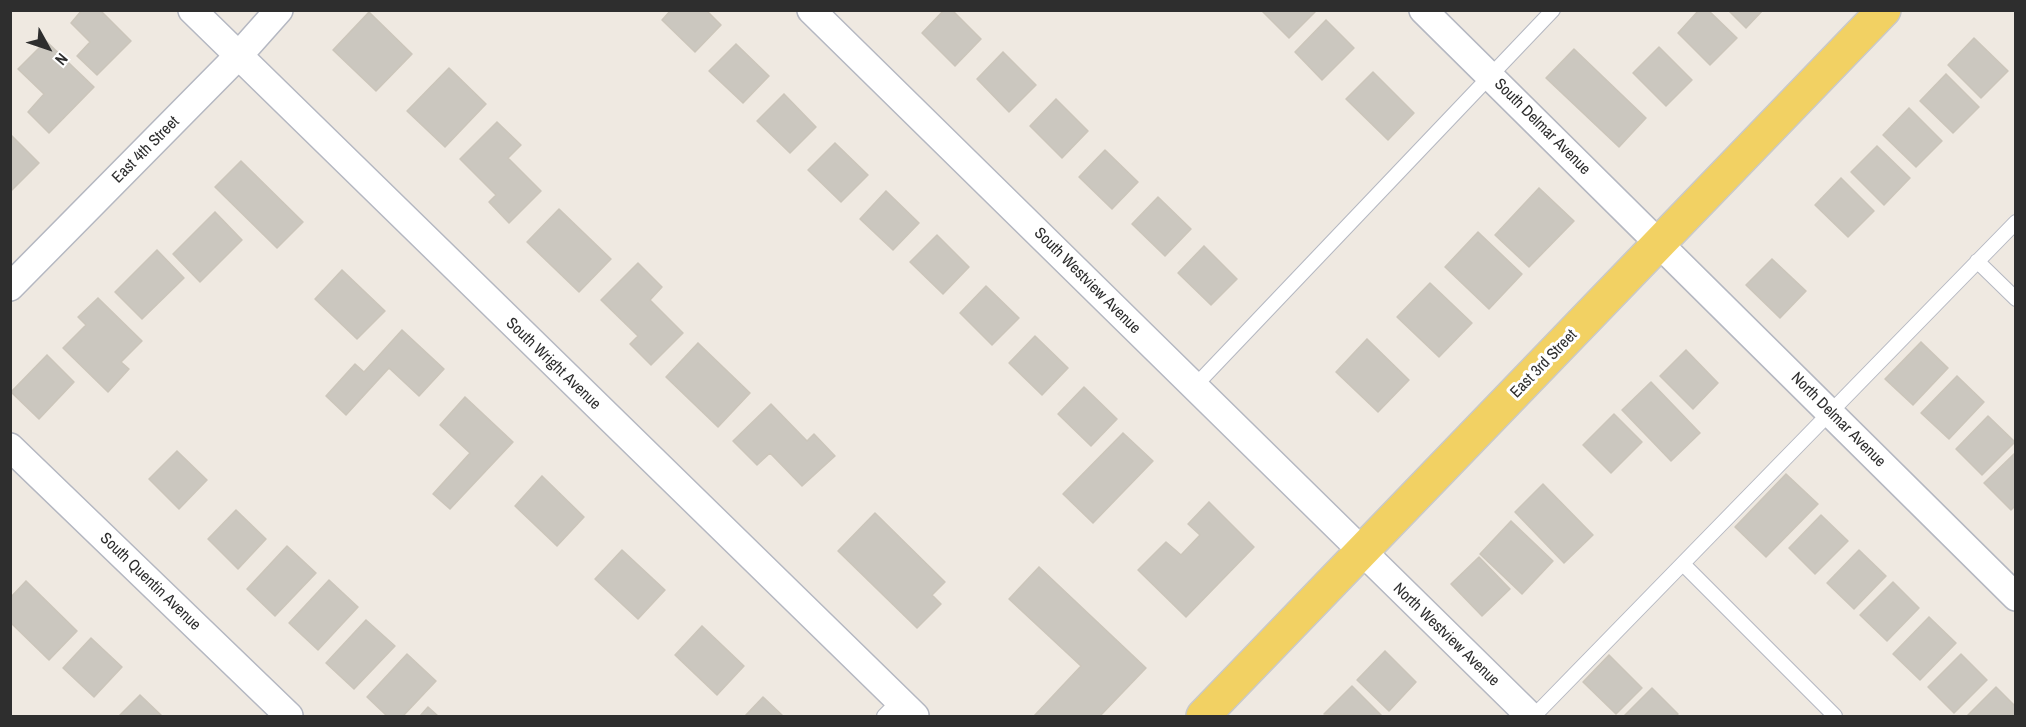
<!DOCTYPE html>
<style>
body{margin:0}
#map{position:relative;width:2026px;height:727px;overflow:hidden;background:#efe9e1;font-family:"Archivo Narrow",sans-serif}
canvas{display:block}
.frame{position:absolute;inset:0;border:12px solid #2e2e2e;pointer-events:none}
.north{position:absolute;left:18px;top:18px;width:60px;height:60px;-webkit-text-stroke:4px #fff;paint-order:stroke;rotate:130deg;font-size:16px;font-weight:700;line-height:24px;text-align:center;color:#2e2e2e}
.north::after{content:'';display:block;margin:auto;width:21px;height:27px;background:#2e2e2e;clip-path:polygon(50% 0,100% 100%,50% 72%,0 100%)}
</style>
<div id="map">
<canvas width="2026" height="727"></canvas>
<div class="frame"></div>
<div class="north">N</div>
</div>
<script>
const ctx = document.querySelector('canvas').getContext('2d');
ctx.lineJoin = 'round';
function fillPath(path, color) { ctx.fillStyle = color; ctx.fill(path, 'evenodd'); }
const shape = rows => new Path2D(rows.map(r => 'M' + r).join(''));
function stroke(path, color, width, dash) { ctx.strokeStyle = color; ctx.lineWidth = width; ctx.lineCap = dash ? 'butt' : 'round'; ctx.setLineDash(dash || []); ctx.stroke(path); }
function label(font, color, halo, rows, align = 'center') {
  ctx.font = font + ' "Archivo Narrow",sans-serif'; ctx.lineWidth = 6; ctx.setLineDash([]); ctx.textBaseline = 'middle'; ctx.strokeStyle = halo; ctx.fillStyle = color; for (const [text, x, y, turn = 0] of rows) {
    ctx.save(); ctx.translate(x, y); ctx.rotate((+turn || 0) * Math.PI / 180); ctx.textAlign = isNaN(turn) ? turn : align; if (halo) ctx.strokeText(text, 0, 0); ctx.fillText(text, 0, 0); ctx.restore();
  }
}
const building = shape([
 [82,10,100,10,131,41,97,75,77,56,90,42,71,23,82,10],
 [671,10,706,10,721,25,695,52,662,20,671,10],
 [944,10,952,10,981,39,955,66,922,33,944,10],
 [1261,10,1314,10,1315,12,1289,38,1261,10],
 [1699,10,1708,10,1737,38,1710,65,1678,33,1699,10],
 [1728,10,1763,10,1746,28,1728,10],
 [369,12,412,54,376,91,333,50,369,12],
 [1326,20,1354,48,1322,80,1295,52,1326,20],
 [1974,38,2008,71,1981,98,1948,65,1974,38],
 [46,41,94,87,49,133,28,112,44,94,18,69,46,41],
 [736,44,769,76,743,103,709,71,736,44],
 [1659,47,1692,80,1666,106,1633,73,1659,47],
 [1574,49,1646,118,1619,147,1546,78,1574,49],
 [1003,52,1036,85,1009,112,977,79,1003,52],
 [449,68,486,104,445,147,407,111,449,68],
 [1373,72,1414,113,1388,140,1346,99,1373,72],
 [1946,74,1979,107,1953,133,1920,101,1946,74],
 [784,94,816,127,790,153,757,121,784,94],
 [1056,99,1088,131,1062,158,1030,126,1056,99],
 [1909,108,1942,141,1916,167,1883,135,1909,108],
 [497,122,521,145,508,158,541,191,509,223,489,202,496,195,460,159,497,122],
 [10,134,39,163,12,190,10,189,10,134],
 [835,143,868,175,841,202,808,170,835,143],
 [1877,146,1910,178,1884,205,1851,172,1877,146],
 [1105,150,1138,182,1112,209,1079,177,1105,150],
 [241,161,303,222,277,248,215,187,241,161],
 [1841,178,1874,211,1848,237,1815,205,1841,178],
 [1539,188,1574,221,1529,267,1495,235,1539,188],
 [886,191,919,223,893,250,860,219,886,191],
 [1158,197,1191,229,1165,256,1132,224,1158,197],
 [559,209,611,259,579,292,527,242,559,209],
 [215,212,242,240,200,282,173,254,215,212],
 [1478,232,1522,274,1489,309,1445,267,1478,232],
 [937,235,969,267,943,294,910,262,937,235],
 [1204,246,1237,279,1211,305,1178,273,1204,246],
 [157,250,184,278,142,319,115,292,157,250],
 [1772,259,1806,291,1780,318,1746,285,1772,259],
 [638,263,662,287,650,300,683,333,651,365,630,344,638,336,601,300,638,263],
 [342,270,385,311,357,339,315,299,342,270],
 [1430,283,1472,323,1439,357,1397,317,1430,283],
 [986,286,1019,318,992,345,960,313,986,286],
 [98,298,142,341,121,362,129,369,108,392,63,348,86,325,78,317,98,298],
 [402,330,444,369,419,396,389,368,346,415,326,396,355,364,364,372,402,330],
 [1035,336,1068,368,1042,395,1009,363,1035,336],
 [1367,339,1409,380,1378,412,1336,372,1367,339],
 [1921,342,1948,368,1913,405,1885,379,1921,342],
 [698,343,750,393,718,427,666,377,698,343],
 [1686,350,1718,383,1693,409,1660,376,1686,350],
 [47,355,74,382,39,419,11,392,47,355],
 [1957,376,1984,402,1949,439,1921,413,1957,376],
 [1651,382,1700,433,1671,461,1622,410,1651,382],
 [1084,387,1117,419,1091,446,1058,414,1084,387],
 [465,397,513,442,450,509,433,494,470,453,440,425,465,397],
 [771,404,807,441,814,434,835,456,802,486,770,453,757,465,733,441,771,404],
 [1614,414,1642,442,1611,473,1583,445,1614,414],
 [1988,416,2015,442,1982,475,1956,449,1988,416],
 [1123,433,1153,461,1093,523,1063,494,1123,433],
 [177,451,207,480,179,509,149,479,177,451],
 [2016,452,2016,505,2011,510,1984,483,2016,452],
 [1786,474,1818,504,1766,557,1735,527,1786,474],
 [542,476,584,517,557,546,515,506,542,476],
 [1543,484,1593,535,1564,563,1515,512,1543,484],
 [1209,502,1254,547,1186,617,1138,570,1166,542,1181,555,1200,535,1188,524,1209,502],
 [236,510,266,539,238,569,208,539,236,510],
 [875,513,945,582,932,595,941,604,917,628,838,551,875,513],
 [1821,515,1848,541,1815,574,1789,548,1821,515],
 [1511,521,1553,561,1522,594,1480,554,1511,521],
 [287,546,316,573,275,616,247,589,287,546],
 [622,550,665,590,638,619,595,579,622,550],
 [1859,550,1886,576,1854,609,1827,583,1859,550],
 [1479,557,1510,589,1482,616,1451,584,1479,557],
 [1039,567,1146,668,1100,716,1034,716,1081,666,1009,599,1039,567],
 [329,580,358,607,318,650,289,623,329,580],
 [26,581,77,631,49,660,10,622,10,598,26,581],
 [1893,582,1919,608,1887,641,1860,615,1893,582],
 [1929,617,1956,643,1920,680,1893,654,1929,617],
 [366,620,395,646,354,689,326,663,366,620],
 [702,626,744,666,717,695,675,655,702,626],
 [91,638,122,667,94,697,63,668,91,638],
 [1385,651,1416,682,1389,711,1357,680,1385,651],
 [407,654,436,681,403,716,387,716,367,697,407,654],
 [1961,654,1987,680,1954,713,1928,687,1961,654],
 [1609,655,1642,688,1616,714,1583,682,1609,655],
 [1352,686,1382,716,1324,714,1352,686],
 [1996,687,2016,707,2016,716,1967,716,1996,687],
 [1652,688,1678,714,1676,716,1624,716,1652,688],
 [140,695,162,716,119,716,140,695],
 [763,697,783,716,745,716,763,697],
 [428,707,438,716,420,716,428,707]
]);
fillPath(building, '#cbc7bf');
stroke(building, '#cbc5ba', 1.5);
const service = shape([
 [1977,261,2016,299],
 [1194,387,1553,10],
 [1683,564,1835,716],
 [884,716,899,701],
 [1534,716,2016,222]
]);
const minor = shape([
 [192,10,915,716],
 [811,10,1530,716],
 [1423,10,2016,597],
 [10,287,239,55,279,10],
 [10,447,289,716]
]);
const primary = shape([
 [1203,716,1884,10]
]);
stroke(service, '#b4b7c1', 16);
stroke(minor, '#b4b7c1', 30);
stroke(primary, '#c9c9c9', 36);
stroke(service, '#fff', 14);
stroke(minor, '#fff', 27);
stroke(primary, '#f2d163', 33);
label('16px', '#2e2e2e', '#fff', [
 ["South Delmar Avenue",1542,127,45],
 ["East 4th Street",146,150,-45],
 ["South Westview Avenue",1087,281,45],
 ["South Wright Avenue",553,364,44],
 ["East 3rd Street",1544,364,-46],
 ["North Delmar Avenue",1838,420,45],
 ["South Quentin Avenue",150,582,44],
 ["North Westview Avenue",1446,635,44]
]);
</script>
